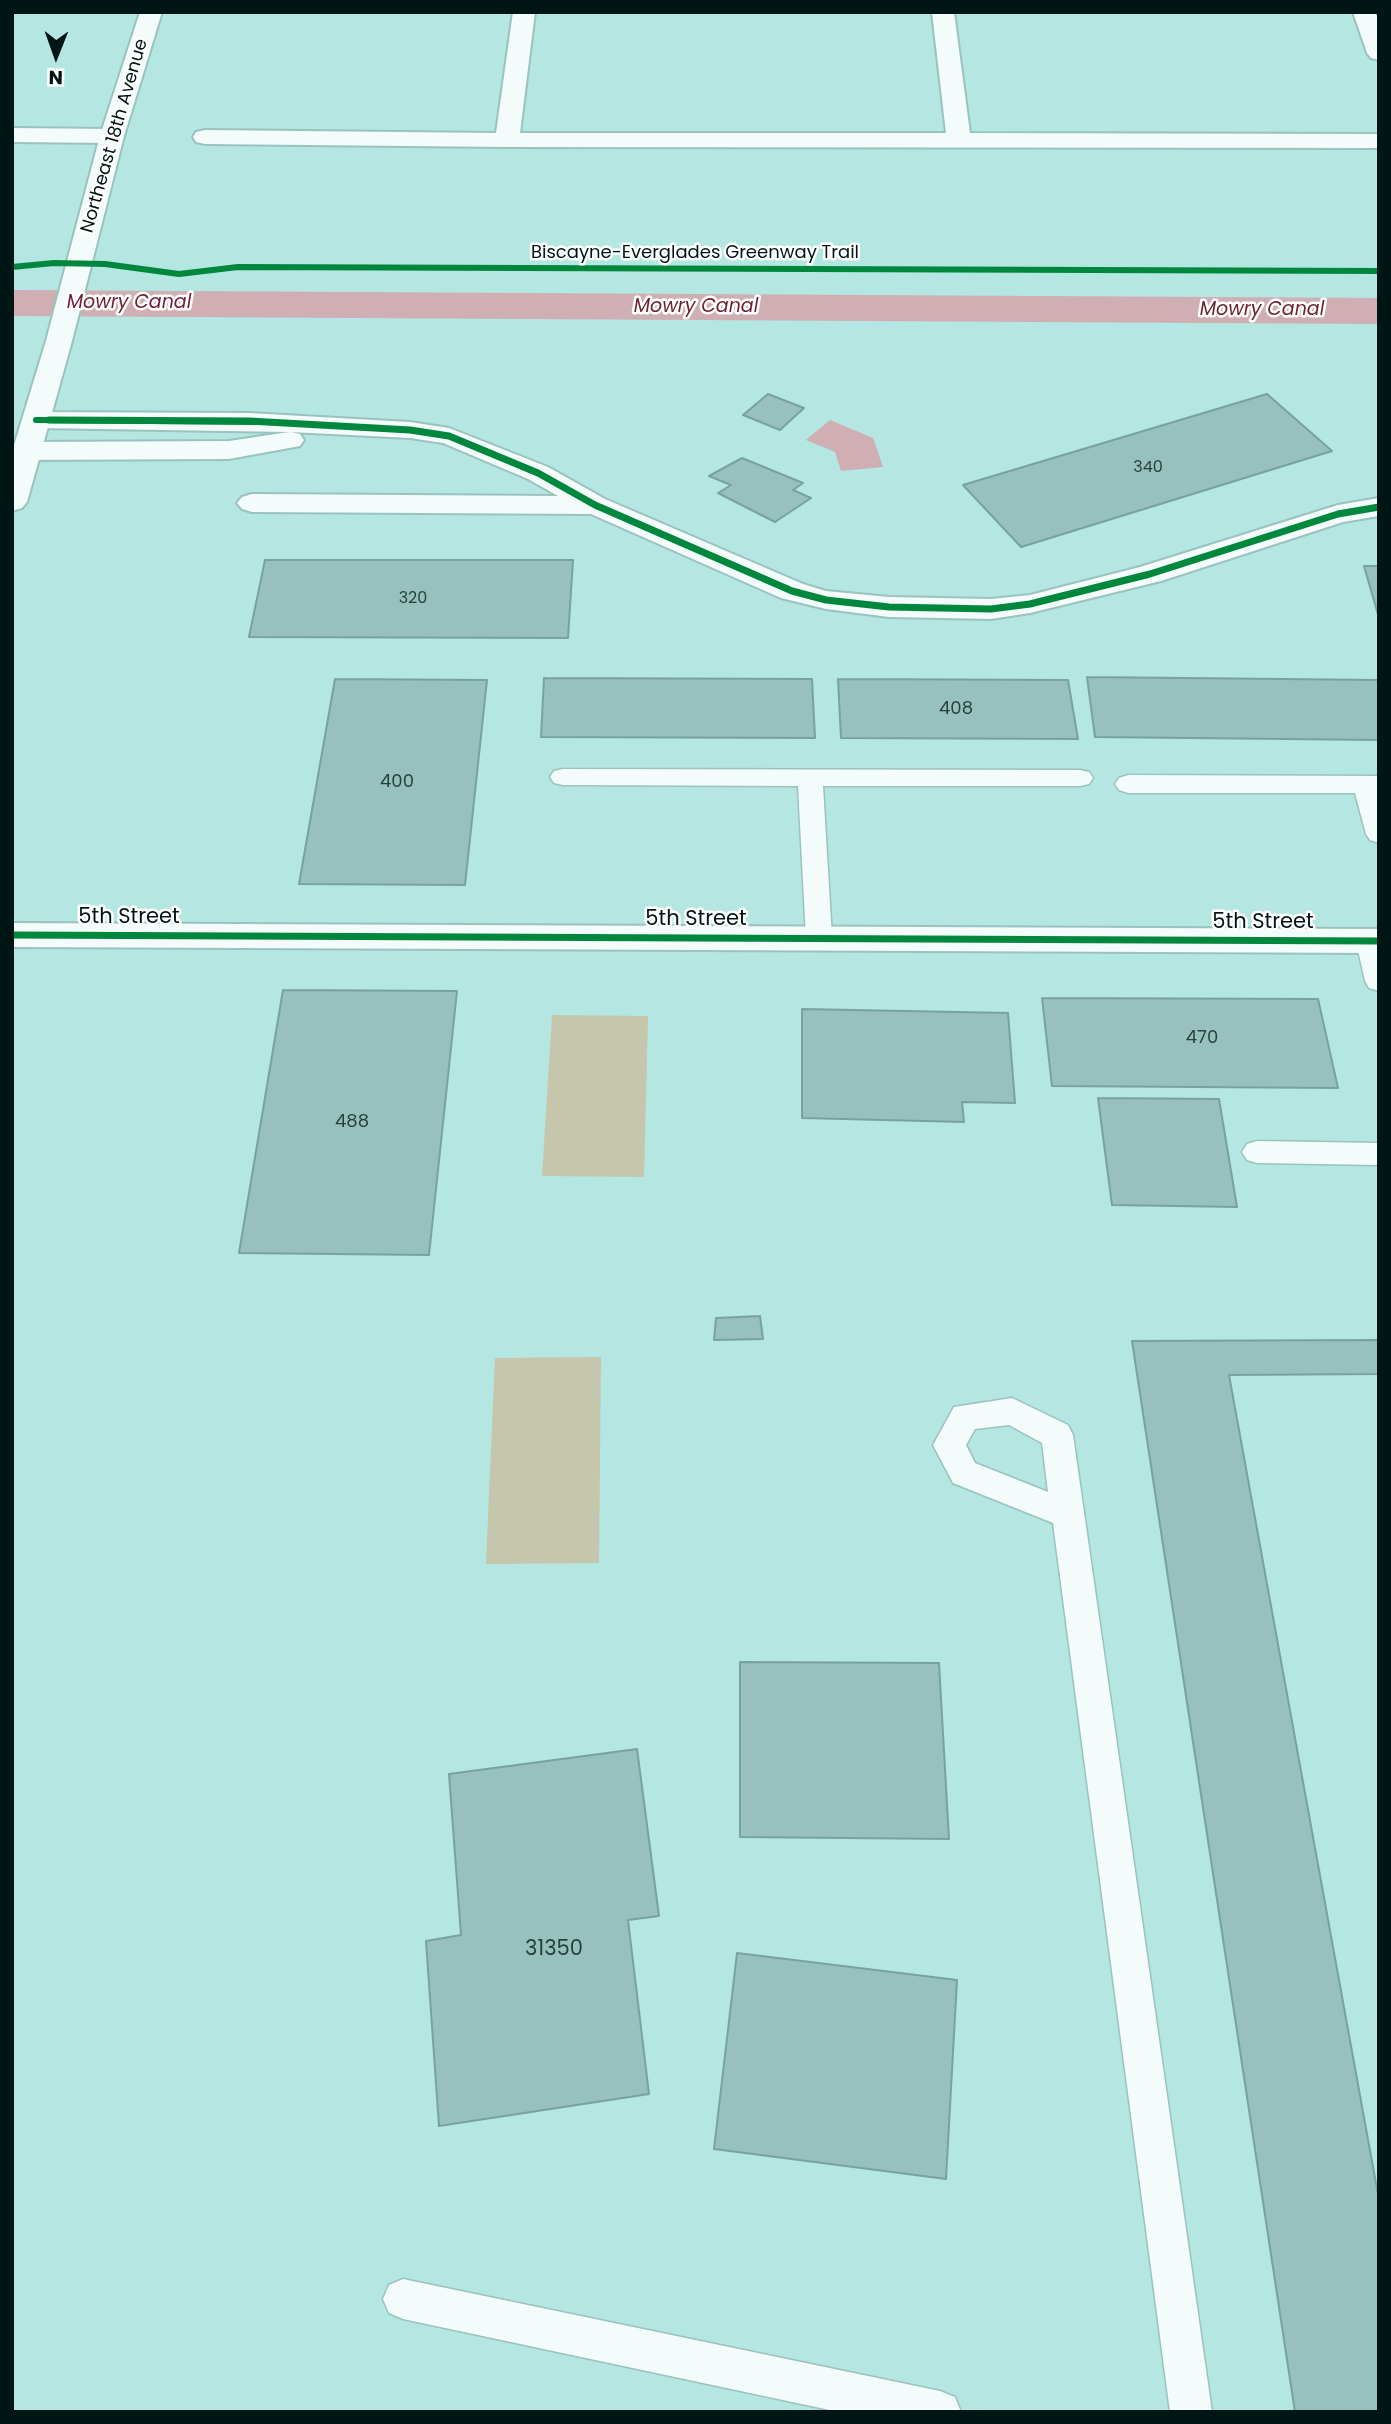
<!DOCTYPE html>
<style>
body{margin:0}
#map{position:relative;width:1391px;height:2424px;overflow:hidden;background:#b4e6e2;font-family:Poppins,sans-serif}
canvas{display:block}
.frame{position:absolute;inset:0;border:14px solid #001614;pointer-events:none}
.north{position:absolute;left:21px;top:21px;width:70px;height:70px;-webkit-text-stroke:5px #fff;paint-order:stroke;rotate:181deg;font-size:19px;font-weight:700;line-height:28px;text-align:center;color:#001614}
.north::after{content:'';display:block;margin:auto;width:24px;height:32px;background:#001614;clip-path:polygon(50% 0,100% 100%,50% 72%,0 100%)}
</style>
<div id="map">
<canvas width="1391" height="2424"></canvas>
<div class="frame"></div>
<div class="north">N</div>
</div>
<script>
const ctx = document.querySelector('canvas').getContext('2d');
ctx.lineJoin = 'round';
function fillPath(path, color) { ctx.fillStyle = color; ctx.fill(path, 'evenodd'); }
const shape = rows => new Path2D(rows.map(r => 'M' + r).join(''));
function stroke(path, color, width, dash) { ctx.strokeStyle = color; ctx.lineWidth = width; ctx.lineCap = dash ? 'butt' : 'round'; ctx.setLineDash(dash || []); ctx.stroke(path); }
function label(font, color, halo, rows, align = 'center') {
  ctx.font = font + ' Poppins,sans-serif'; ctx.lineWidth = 5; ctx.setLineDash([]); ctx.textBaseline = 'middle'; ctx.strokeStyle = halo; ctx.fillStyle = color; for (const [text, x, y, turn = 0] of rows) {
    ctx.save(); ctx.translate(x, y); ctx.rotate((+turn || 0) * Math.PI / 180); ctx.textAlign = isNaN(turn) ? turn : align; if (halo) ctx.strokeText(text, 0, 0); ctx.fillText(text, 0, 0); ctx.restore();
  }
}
fillPath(shape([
 [552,1015,648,1016,644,1177,542,1176],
 [601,1357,599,1563,486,1564,495,1358]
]), '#c6c6ac');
fillPath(shape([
 [830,420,873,438,883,467,841,471,835,452,806,440]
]), '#cfaeb4');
fillPath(shape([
 [12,290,1379,298,1379,324,12,316,12,290]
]), '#cfaeb4');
const building = shape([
 [768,394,804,408,780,430,743,415,768,394],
 [1267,394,1332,451,1021,547,963,485,1267,394],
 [742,458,803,483,793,490,811,498,775,522,718,493,731,485,709,476,742,458],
 [265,560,573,560,568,638,249,637,265,560],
 [1364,566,1379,566,1379,618,1364,566],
 [1087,677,1379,680,1379,740,1095,737,1087,677],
 [544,678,812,679,815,738,541,737,544,678],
 [335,679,487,680,465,885,299,884,335,679],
 [838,679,1068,680,1078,739,841,738,838,679],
 [283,990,457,991,429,1255,239,1253,283,990],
 [1042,998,1318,999,1338,1088,1052,1086,1042,998],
 [802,1009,1008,1013,1015,1103,962,1102,964,1122,802,1118,802,1009],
 [1098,1098,1219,1099,1237,1207,1112,1205,1098,1098],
 [760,1316,763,1339,714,1340,716,1318,760,1316],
 [1379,1340,1379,1374,1229,1375,1379,2200,1379,2412,1295,2412,1132,1341,1379,1340],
 [740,1662,939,1663,949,1839,740,1837,740,1662],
 [637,1749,659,1916,628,1920,649,2094,439,2126,426,1941,461,1935,449,1774,637,1749],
 [737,1953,957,1980,946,2179,714,2149,737,1953]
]);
fillPath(building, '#98c0bc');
stroke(building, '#79a29f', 2);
const service = shape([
 [563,769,1080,770,1089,772,1093,778,1089,784,1080,786,823,786,832,938,829,945,819,948,809,945,806,938,798,786,563,785,554,783,550,777,554,771,563,769],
 [1128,775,1379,776,1379,843,1370,840,1366,834,1355,793,1128,793,1119,790,1115,784,1119,778,1128,775],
 [1369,931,1379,935,1379,991,1369,988,1365,981,1356,941,1359,934,1369,931],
 [1257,1141,1379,1143,1379,1165,1257,1163,1247,1160,1242,1152,1247,1144,1257,1141],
 [1012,1398,1068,1425,1073,1435,1212,2412,1170,2412,1053,1523,953,1483,933,1445,954,1407,1012,1398],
 [1009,1425,1042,1443,1048,1492,975,1463,966,1445,975,1429,1009,1425],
 [403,2279,940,2391,955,2397,961,2412,839,2412,403,2319,389,2313,383,2299,389,2285,403,2279]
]);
const minor = shape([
 [513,12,535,12,520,133,946,133,932,12,954,12,970,133,1379,134,1379,148,507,147,205,144,196,142,193,137,196,132,205,130,496,133,513,12],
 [1353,12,1375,12,1379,21,1379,60,1371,58,1367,53,1353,12],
 [12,128,112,129,121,131,124,136,121,141,112,143,12,142,12,128],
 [36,412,249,413,410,422,449,428,548,467,605,499,803,584,826,591,889,597,991,599,1030,595,1140,567,1338,505,1379,498,1379,516,1343,522,1161,581,1030,613,991,619,889,617,826,609,781,598,591,514,252,512,242,509,237,503,242,497,252,494,558,496,528,479,443,443,410,438,291,432,300,434,304,440,300,446,229,459,27,460,17,457,13,451,17,445,27,442,229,441,289,432,36,428,26,426,22,420,26,414,36,412],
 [12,923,1379,929,1379,953,12,947,12,923]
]);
const tertiary = shape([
 [140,12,162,12,124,136,72,341,27,502,22,508,12,511,12,452,46,341,100,136,140,12]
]);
stroke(service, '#9ac2bf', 3);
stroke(minor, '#9ac2bf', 4);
stroke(tertiary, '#9ac2bf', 4);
fillPath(service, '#f4fbfb');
fillPath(minor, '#f4fbfb');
fillPath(tertiary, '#f4fbfb');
stroke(shape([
 [12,267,54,263,105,264,179,274,238,267,1379,271],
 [36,420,263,422]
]), '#00873e', 6);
stroke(shape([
 [49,420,249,421,410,430,449,436,538,473,595,505,792,591,826,600,889,607,991,609,1030,604,1150,574,1338,514,1379,507],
 [12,935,1379,941]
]), '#00873e', 7);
label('16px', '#26403e', null, [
 ["340",1148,468],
 ["320",413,599]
]);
label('18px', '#001614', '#fff', [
 ["Northeast 18th Avenue",115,136,-74],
 ["Biscayne-Everglades Greenway Trail",695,253]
]);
label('18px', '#26403e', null, [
 ["408",956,709],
 ["400",397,782],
 ["470",1202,1038],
 ["488",352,1122]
]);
label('italic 19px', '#6e1f34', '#fff', [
 ["Mowry Canal",129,303],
 ["Mowry Canal",696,307],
 ["Mowry Canal",1262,310]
]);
label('21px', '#001614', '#fff', [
 ["5th Street",129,918],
 ["5th Street",696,920],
 ["5th Street",1263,923]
]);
label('21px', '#26403e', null, [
 ["31350",554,1950]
]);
</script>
